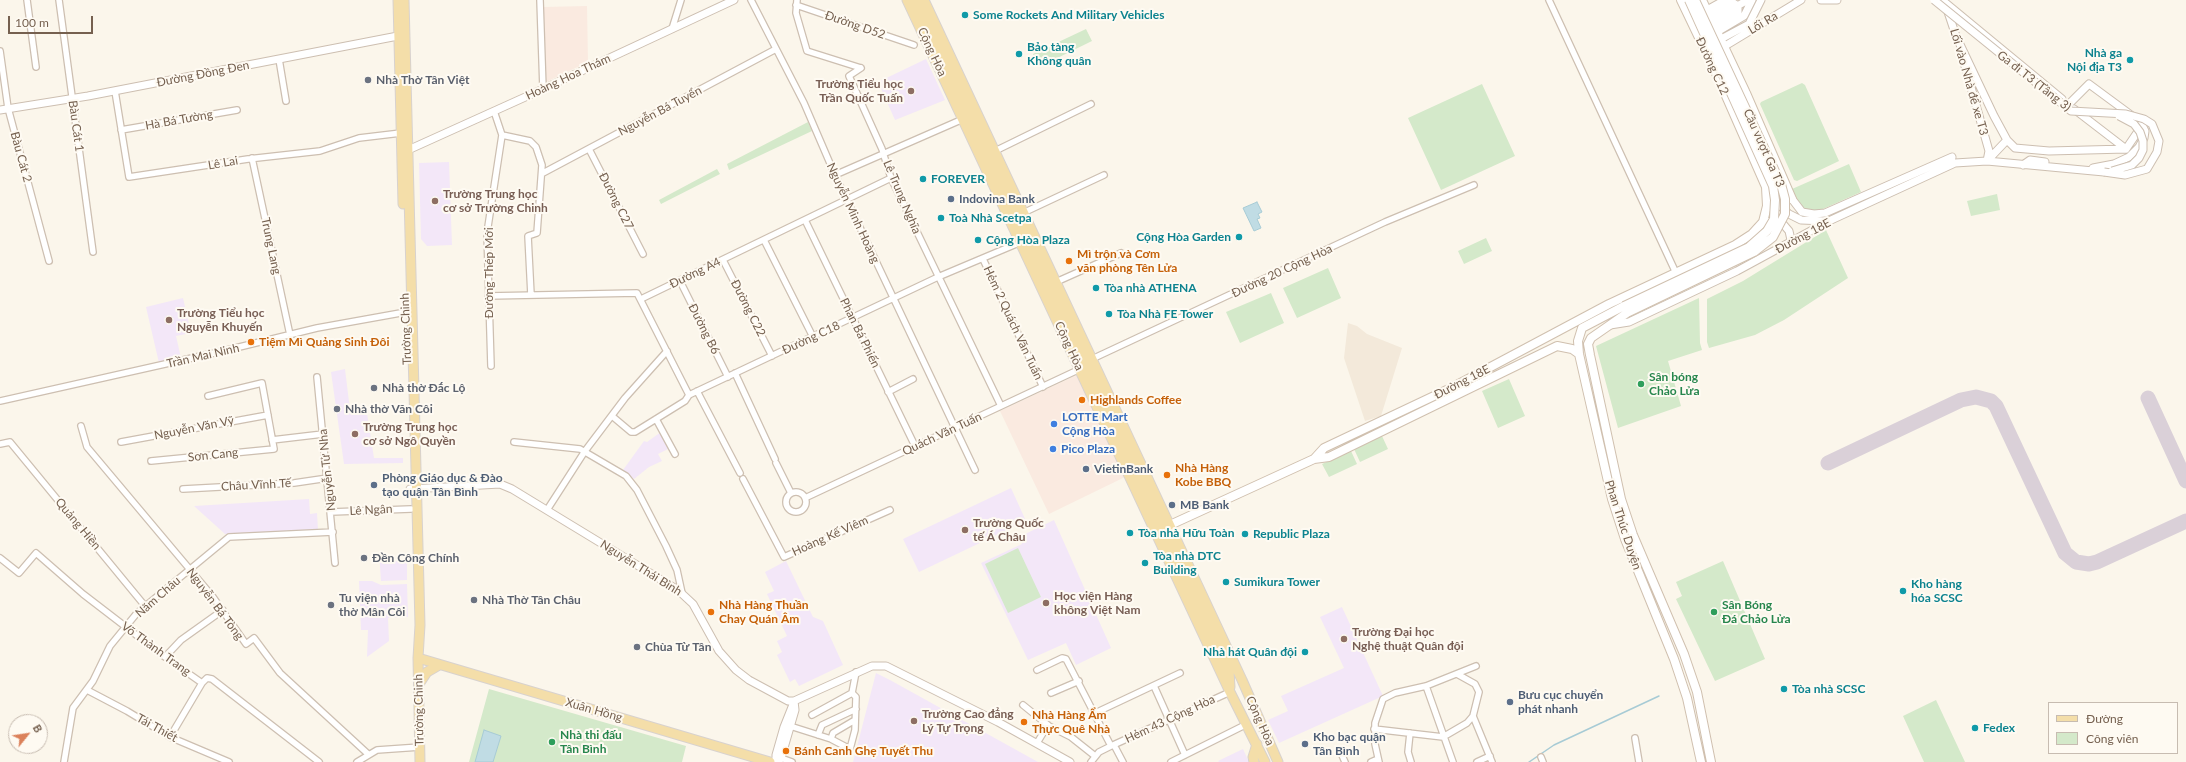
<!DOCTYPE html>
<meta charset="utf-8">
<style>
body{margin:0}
#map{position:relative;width:2186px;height:762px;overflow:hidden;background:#fbf6eb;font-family:Lato,sans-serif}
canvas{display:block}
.legend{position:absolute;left:2048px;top:702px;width:130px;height:52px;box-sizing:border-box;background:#fefaf2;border:1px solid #c7bcb1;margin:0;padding:5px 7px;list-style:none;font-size:12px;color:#75604f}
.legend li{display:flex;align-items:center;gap:8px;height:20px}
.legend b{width:20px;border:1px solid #c7bcb1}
.north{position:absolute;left:8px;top:714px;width:40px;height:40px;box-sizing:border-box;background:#fefaf2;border:1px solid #c7bcb1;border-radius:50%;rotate:60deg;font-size:11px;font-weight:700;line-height:16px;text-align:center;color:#75604f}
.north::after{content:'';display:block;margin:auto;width:14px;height:18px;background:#db815a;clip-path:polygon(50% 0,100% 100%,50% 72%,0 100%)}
.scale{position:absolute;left:8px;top:16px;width:85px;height:18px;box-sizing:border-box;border:2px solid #75604f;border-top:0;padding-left:5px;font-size:12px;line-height:14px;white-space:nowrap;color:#75604f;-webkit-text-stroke:3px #fefaf2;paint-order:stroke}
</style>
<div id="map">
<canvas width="2186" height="762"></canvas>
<ul class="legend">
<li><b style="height:5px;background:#f4dea9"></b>Đường</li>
<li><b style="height:11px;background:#d4e9ca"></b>Công viên</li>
</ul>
<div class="north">B</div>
<div class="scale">100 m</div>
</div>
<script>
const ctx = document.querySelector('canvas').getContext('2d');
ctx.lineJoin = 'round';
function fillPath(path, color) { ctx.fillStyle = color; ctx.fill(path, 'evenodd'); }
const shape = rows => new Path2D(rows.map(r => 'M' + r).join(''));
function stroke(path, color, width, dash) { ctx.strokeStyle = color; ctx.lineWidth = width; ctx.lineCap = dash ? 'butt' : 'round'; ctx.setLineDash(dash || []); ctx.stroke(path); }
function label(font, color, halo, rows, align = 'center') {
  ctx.font = font + ' Lato,sans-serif'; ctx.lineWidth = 4; ctx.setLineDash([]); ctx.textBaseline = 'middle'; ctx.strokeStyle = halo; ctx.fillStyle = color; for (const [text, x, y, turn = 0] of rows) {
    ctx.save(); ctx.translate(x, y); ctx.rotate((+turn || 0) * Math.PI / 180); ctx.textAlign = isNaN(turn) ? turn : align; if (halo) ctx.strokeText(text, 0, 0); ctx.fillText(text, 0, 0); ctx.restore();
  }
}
fillPath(shape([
 [1348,323,1357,326,1367,334,1402,348,1381,416,1365,421,1344,358]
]), '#f3e9da');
fillPath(shape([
 [587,6,588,62,544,83,543,7],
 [1077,375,1125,477,1049,514,1000,411]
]), '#faeae0');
fillPath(shape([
 [926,59,945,100,895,120,878,82],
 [449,162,452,245,427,246,421,239,419,163],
 [183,298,191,333,176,336,181,358,159,363,146,307],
 [345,369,350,410,366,407,374,458,403,458,403,463,344,464,331,372],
 [661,432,670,448,658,454,662,461,649,467,634,479,623,470,644,441,647,442],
 [1011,488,1026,521,919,572,903,539],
 [309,499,310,514,317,513,318,530,225,534,194,506],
 [1054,520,1111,648,1076,665,1066,643,1028,660,981,563,1022,544,1019,537],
 [379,552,385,552,386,561,407,561,407,580,381,581],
 [786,561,813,617,823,621,843,665,799,686,795,679,790,682,777,655,782,652,777,641,787,636,767,594,774,591,765,572],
 [359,581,372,581,381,585,407,584,408,617,388,618,389,641,367,657,368,630,361,630],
 [1342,607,1383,696,1279,743,1268,720,1288,711,1281,696,1344,668,1320,617],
 [876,673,890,680,1038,762,853,762],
 [1243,749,1249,762,1219,762,1218,761]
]), '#f3e7f8');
fillPath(shape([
 [1086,29,1092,41,1039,67,1033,54],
 [1802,83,1805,85,1839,161,1797,181,1794,180,1760,104,1761,102],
 [1482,84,1515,156,1441,190,1408,118],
 [808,122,812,131,729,170,727,164],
 [1849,164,1861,192,1805,217,1792,189],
 [717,169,720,174,661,204,659,200],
 [1997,194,2000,210,1971,216,1967,201],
 [1826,230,1848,278,1784,320,1755,335,1709,348,1707,342,1707,299,1743,281],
 [1486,238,1492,251,1464,264,1458,251],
 [1328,268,1341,298,1297,318,1283,288],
 [1271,293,1284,323,1240,343,1226,312],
 [1699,298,1700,343,1702,350,1668,361,1681,406,1618,428,1596,346],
 [1509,379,1525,416,1498,428,1482,391],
 [1382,436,1388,449,1360,462,1354,449],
 [1351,451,1357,464,1329,477,1322,464],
 [1018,548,1041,597,1008,613,985,564],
 [1723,561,1765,659,1715,681,1676,599,1682,596,1676,582],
 [489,689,686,746,682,762,469,762],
 [1936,700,1965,762,1924,762,1903,716]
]), '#d4e9ca');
const water = shape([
 [1257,202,1262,212,1258,214,1260,218,1257,219,1261,228,1254,231,1243,208,1257,202],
 [484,730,501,736,493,762,475,762,484,730]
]);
fillPath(water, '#c0dce4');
stroke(water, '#a7cbd5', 1);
stroke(shape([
 [1529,762,1554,745,1659,696]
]), '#a7cbd5', 1.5);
stroke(shape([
 [2148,398,2186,481],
 [1828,463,1961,400,1976,397,1991,401,1996,406,2065,553,2076,562,2089,564,2097,562,2186,521]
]), '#dad0d8', 15);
const minor = shape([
 [27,0,36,67],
 [59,0,93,252],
 [540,0,543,89],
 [751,0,804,103,835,175,975,470],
 [797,0,796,13,807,51,861,68],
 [1549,0,1676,273],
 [796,5,914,45],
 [672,29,681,0],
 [0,51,8,108,49,261],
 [279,59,286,101],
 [861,68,849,76,882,149,891,178,1001,406],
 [115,91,129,177,248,159,320,151,359,138,401,133],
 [121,130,237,110],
 [502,135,530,141,536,147,542,165,537,233,528,236,531,295],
 [589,149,643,254],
 [995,151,1091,104],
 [252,158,290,335],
 [543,173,776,49],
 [835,175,963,119],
 [1023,213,1104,175],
 [805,220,915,446],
 [764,240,813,337],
 [983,259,1043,387],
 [723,260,772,356],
 [680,281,728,377],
 [1056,282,1121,253],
 [488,296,637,293,689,395],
 [641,299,891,178],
 [1092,359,1385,222,1474,185],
 [491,366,487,233,502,135,494,111],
 [735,373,775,459],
 [317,377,335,563],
 [697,391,740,473],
 [888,392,913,379],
 [0,401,223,351,317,328,406,312],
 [612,416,631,432,635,432,685,401,689,395,938,277,1021,242],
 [656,419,675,454],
 [81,426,87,447,213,597,246,644,254,638,280,673,368,754],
 [272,440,323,434],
 [121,442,268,415],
 [514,442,580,449,626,476,637,490,666,546,677,570,682,593],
 [0,444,10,442,145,606],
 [151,461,274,449,262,383,208,396],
 [776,463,791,493],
 [743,479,784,557,890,510],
 [183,489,294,483,328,478],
 '786 502a10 10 0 1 1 20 0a10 10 0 1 1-20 0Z',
 [805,498,1080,369],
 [547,510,585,451,625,398,667,351],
 [331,512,411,509],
 [0,558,19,573,36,553,83,594,165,657,202,683,207,678,212,679,319,762],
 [165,657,181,640,223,610],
 [1037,670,1062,658,1066,659,1111,746],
 [1154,686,1185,755],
 [1426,686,1453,762],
 [87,690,127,711,170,737,229,762],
 [1051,693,1079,681],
 [1023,705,1049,726,1071,737,1095,756],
 [1093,714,1180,673],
 [812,715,852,693],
 [1473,716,1492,762],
 [790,726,831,739,850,749,855,730,856,697,852,693,856,672],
 [1374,729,1443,737,1467,723,1473,716,1479,692,1475,684,1457,674],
 [1410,733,1408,752,1411,762],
 [818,735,822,725,856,709],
 [170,737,202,683],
 [1635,738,1639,762],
 [831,739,833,733,855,720],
 [1037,743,1048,725],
 [1114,745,1123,762],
 [1341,753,1345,762],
 [1541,757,1543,762],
 [781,758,792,762],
 [64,762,73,708,93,681,110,646,137,613,229,537,333,532],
 [357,762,377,750,420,747],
 [1091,762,1099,752,1111,746,1230,692],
 [1171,762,1247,724],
 [1371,762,1378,759],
 [1379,762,1375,744,1375,723,1383,699,1395,693,1426,686,1476,666],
 [1477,762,1490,756]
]);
const tertiary = shape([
 [1821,0,1837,0],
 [1942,0,2062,99],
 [1947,9,1957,39],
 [1707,10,1725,0],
 [1709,15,1732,2,1738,6,1738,13,1714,26],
 [1712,20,1748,0],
 [1717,32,1744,16,1752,0],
 [1956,36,1994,116,2007,140,2015,148,2049,151,2126,149],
 [1721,39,1749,24,1761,0],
 [1725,46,1801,0],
 [1963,59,1989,151,1987,161],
 [2068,105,2089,84,2131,115],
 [2074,109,2126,149,2143,124],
 [0,110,88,96,403,35],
 [404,150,408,150,543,89,734,0],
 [1988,160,2007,140],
 [2023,165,2030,160,2045,162],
 [2093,168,2114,164,2129,157,2139,147,2144,138,2145,131,2141,123],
 [1773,199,1789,214,1801,220,1825,221],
 [1792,199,1802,212,1814,214,1825,213,1952,157],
 [1763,222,1774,221,1783,224,1789,231,1791,240],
 [1610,325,1629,322,1737,271,1829,221,1955,163,1987,161,2104,172],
 [410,489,500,484,512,489,678,590,693,604,719,651,736,670,749,680,788,701,794,701,872,666,886,666,998,722,1070,762],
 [776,762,776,755,784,727,794,702],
 [778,762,781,758,795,710,794,701]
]);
const secondary = shape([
 [1702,0,1745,91],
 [1735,98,1746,93,1792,199],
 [1624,306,1582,328,1578,341,1579,354,1612,499,1625,539,1674,659,1687,698,1701,762],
 [1627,313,1591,338,1588,344,1590,355,1621,499,1633,535,1684,654,1697,692,1711,762],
 [1314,459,1324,448,1453,387,1609,304,1735,245,1752,234,1763,222,1767,206,1766,187,1715,71,1681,0],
 [1170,525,1314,459,1329,457,1557,346,1572,349,1579,354]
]);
const primary = shape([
 [398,0,403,204],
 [404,0,420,625,418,658,420,762],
 [907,0,1230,692,1265,762],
 [916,0,1229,670,1230,687],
 [924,0,1242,680,1278,762],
 [418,658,770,762],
 [419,684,427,672,439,665],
 [1254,762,1253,757,1257,744]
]);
stroke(minor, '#cdbfb1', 8);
stroke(tertiary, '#cdbfb1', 9);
stroke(secondary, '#d0c0af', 10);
stroke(primary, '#d8d2ce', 11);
stroke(minor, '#fff', 5.5);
stroke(tertiary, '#fff', 7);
stroke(secondary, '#fff', 8);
stroke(primary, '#f4dea9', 9);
const tertiaryBridge = shape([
 [1934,0,2071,111,2126,114,2144,119,2152,124,2159,141,2157,152,2147,169,2125,175,2104,172],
 [2112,171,2132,165,2139,158,2143,150,2143,141,2140,132,2134,124,2119,116]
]);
const secondaryBridge = shape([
 [1624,306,1749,247,1767,231,1774,219,1775,200,1773,186,1689,0],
 [1627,313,1754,252,1773,237,1785,214,1785,199,1781,184,1695,0]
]);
stroke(tertiaryBridge, '#cdbfb1', 9, []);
stroke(secondaryBridge, '#d0c0af', 10, []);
stroke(tertiaryBridge, '#fff', 7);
stroke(secondaryBridge, '#fff', 8);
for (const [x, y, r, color] of [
 [965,15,4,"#0f9aa8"],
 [1019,54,4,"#0f9aa8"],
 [2130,60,4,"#0f9aa8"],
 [368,80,4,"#6b7280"],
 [911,91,4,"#8d6e63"],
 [923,179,4,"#0f9aa8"],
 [951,199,4,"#5c6f8a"],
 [435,201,4,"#8d6e63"],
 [941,218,4,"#0f9aa8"],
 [1239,237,4,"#0f9aa8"],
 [978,240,4,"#0f9aa8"],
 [1069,261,4,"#e8710a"],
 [1096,288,4,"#0f9aa8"],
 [1109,314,4,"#0f9aa8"],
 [169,320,4,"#8d6e63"],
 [251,342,4,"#e8710a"],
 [1641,384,4,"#2e9e5b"],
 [374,388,4,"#6b7280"],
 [1082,400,4,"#e8710a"],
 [337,409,4,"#6b7280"],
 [1054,424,4,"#3f7fe0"],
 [355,434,4,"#8d6e63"],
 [1053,449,4,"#3f7fe0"],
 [1086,469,4,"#5c6f8a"],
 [1167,475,4,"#e8710a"],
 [374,485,4,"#5c6f8a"],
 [1172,505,4,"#5c6f8a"],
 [965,530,4,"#8d6e63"],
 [1130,533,4,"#0f9aa8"],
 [1245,534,4,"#0f9aa8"],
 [364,558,4,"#6b7280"],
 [1145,563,4,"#0f9aa8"],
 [1226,582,4,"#0f9aa8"],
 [1903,591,4,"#0f9aa8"],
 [474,600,4,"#6b7280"],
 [1046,603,4,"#8d6e63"],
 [331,605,4,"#6b7280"],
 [711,612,4,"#e8710a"],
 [1714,612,4,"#2e9e5b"],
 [1344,639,4,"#8d6e63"],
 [637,647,4,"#6b7280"],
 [1305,652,4,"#0f9aa8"],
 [1784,689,4,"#0f9aa8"],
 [1510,702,4,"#5c6f8a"],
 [914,721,4,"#8d6e63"],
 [1024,722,4,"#e8710a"],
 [1975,728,4,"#0f9aa8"],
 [552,742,4,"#2e9e5b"],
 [1305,744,4,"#5c6f8a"],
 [786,751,4,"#e8710a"]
]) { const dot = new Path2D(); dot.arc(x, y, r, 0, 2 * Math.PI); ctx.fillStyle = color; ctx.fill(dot); stroke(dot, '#fefaf2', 1.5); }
label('bold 12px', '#0d838f', '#fefaf2', [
 ["Some Rockets And Military Vehicles",973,15],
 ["Bảo tàng",1027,47],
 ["Không quân",1027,61],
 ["Nhà ga",2122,53,"right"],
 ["Nội địa T3",2122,67,"right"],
 ["FOREVER",931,179],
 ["Toà Nhà Scetpa",949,218],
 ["Cộng Hòa Garden",1231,237,"right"],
 ["Cộng Hòa Plaza",986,240],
 ["Tòa nhà ATHENA",1104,288],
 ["Tòa Nhà FE Tower",1117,314],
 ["Tòa nhà Hữu Toàn",1138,533],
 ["Republic Plaza",1253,534],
 ["Tòa nhà DTC",1153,556],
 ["Building",1153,570],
 ["Sumikura Tower",1234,582],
 ["Kho hàng",1911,584],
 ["hóa SCSC",1911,598],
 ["Nhà hát Quân đội",1297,652,"right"],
 ["Tòa nhà SCSC",1792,689],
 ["Fedex",1983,728]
], 'left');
label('12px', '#75604f', '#fefaf2', [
 ["Lối Ra",1763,23,-31],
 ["Đường D52",855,25,19],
 ["Cộng Hòa",932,52,65],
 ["Đường C12",1712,66,65],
 ["Đường Đồng Đen",203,74,-11],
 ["Hoàng Hoa Thám",568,77,-25],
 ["Ga đi T3 (Tầng 3)",2034,81,38],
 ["Lối vào Nhà để xe T3",1969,82,74],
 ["Nguyễn Bá Tuyển",660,111,-28],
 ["Hà Bá Tường",179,120,-10],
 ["Bàu Cát 1",76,126,82],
 ["Cầu vượt Ga T3",1764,148,66],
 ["Bàu Cát 2",21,157,75],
 ["Lê Lai",223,163,-10],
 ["Lê Trung Nghĩa",902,197,67],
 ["Đường C27",616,201,63],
 ["Nguyễn Minh Hoàng",853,213,65],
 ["Đường 18E",1803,236,-28],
 ["Trung Lang",271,246,78],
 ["Đường 20 Cộng Hòa",1282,271,-25],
 ["Đường Thép Mới",489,273,-90],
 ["Đường A4",695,273,-26],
 ["Đường C22",748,308,63],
 ["Hẻm 2 Quách Văn Tuấn",1013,323,65],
 ["Trường Chinh",406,329,-92],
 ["Đường B6",704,329,63],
 ["Phan Bá Phiến",860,333,64],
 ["Đường C18",811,338,-25],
 ["Cộng Hòa",1069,346,65],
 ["Trần Mai Ninh",203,356,-13],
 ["Đường 18E",1462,382,-27],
 ["Nguyễn Văn Vỹ",194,428,-11],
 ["Quách Văn Tuấn",942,434,-25],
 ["Sơn Cang",213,455,-6],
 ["Nguyễn Tử Nha",327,470,-96],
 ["Châu Vĩnh Tế",256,485,-3],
 ["Lê Ngân",371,510,-3],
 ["Quảng Hiền",78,524,50],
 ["Phan Thúc Duyện",1623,525,72],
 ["Hoàng Kế Viêm",830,536,-24],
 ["Nguyễn Thái Bình",641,568,32],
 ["Năm Châu",158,597,-41],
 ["Nguyễn Bá Tòng",215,604,53],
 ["Võ Thành Trang",156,649,36],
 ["Trường Chinh",419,710,-91],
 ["Xuân Hồng",594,710,16],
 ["Hẻm 43 Cộng Hòa",1170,719,-25],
 ["Cộng Hòa",1260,721,66],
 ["Tái Thiết",157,728,29]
]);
label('bold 12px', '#5b616d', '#fefaf2', [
 ["Nhà Thờ Tân Việt",376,80],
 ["Nhà thờ Đắc Lộ",382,388],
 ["Nhà thờ Văn Côi",345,409],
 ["Đền Công Chính",372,558],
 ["Tu viện nhà",339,598],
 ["thờ Mân Côi",339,612],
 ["Nhà Thờ Tân Châu",482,600],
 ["Chùa Từ Tân",645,647]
], 'left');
label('bold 12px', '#785e54', '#fefaf2', [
 ["Trường Tiểu học",903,84,"right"],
 ["Trần Quốc Tuấn",903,98,"right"],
 ["Trường Trung học",443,194],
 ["cơ sở Trường Chinh",443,208],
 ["Trường Tiểu học",177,313],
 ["Nguyễn Khuyến",177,327],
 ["Trường Trung học",363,427],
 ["cơ sở Ngô Quyền",363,441],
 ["Trường Quốc",973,523],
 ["tế Á Châu",973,537],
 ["Học viện Hàng",1054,596],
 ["không Việt Nam",1054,610],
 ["Trường Đại học",1352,632],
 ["Nghệ thuật Quân đội",1352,646],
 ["Trường Cao đẳng",922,714],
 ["Lý Tự Trọng",922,728]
], 'left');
label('bold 12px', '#4e5e75', '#fefaf2', [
 ["Indovina Bank",959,199],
 ["VietinBank",1094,469],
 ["Phòng Giáo dục & Đào",382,478],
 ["tạo quận Tân Bình",382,492],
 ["MB Bank",1180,505],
 ["Bưu cục chuyển",1518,695],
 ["phát nhanh",1518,709],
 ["Kho bạc quận",1313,737],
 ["Tân Bình",1313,751]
], 'left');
label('bold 12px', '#c56008', '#fefaf2', [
 ["Mì trộn và Cơm",1077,254],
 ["văn phòng Tên Lửa",1077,268],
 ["Tiệm Mì Quảng Sinh Đôi",259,342],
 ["Highlands Coffee",1090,400],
 ["Nhà Hàng",1175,468],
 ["Kobe BBQ",1175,482],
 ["Nhà Hàng Thuần",719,605],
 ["Chay Quán Âm",719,619],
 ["Nhà Hàng Ẩm",1032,715],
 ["Thực Quê Nhà",1032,729],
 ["Bánh Canh Ghẹ Tuyết Thu",794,751]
], 'left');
label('bold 12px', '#27864d', '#fefaf2', [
 ["Sân bóng",1649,377],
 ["Chảo Lửa",1649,391],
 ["Sân Bóng",1722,605],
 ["Đá Chảo Lửa",1722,619],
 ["Nhà thi đấu",560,735],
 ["Tân Bình",560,749]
], 'left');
label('bold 12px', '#366cbe', '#fefaf2', [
 ["LOTTE Mart",1062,417],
 ["Cộng Hòa",1062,431],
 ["Pico Plaza",1061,449]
], 'left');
</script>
